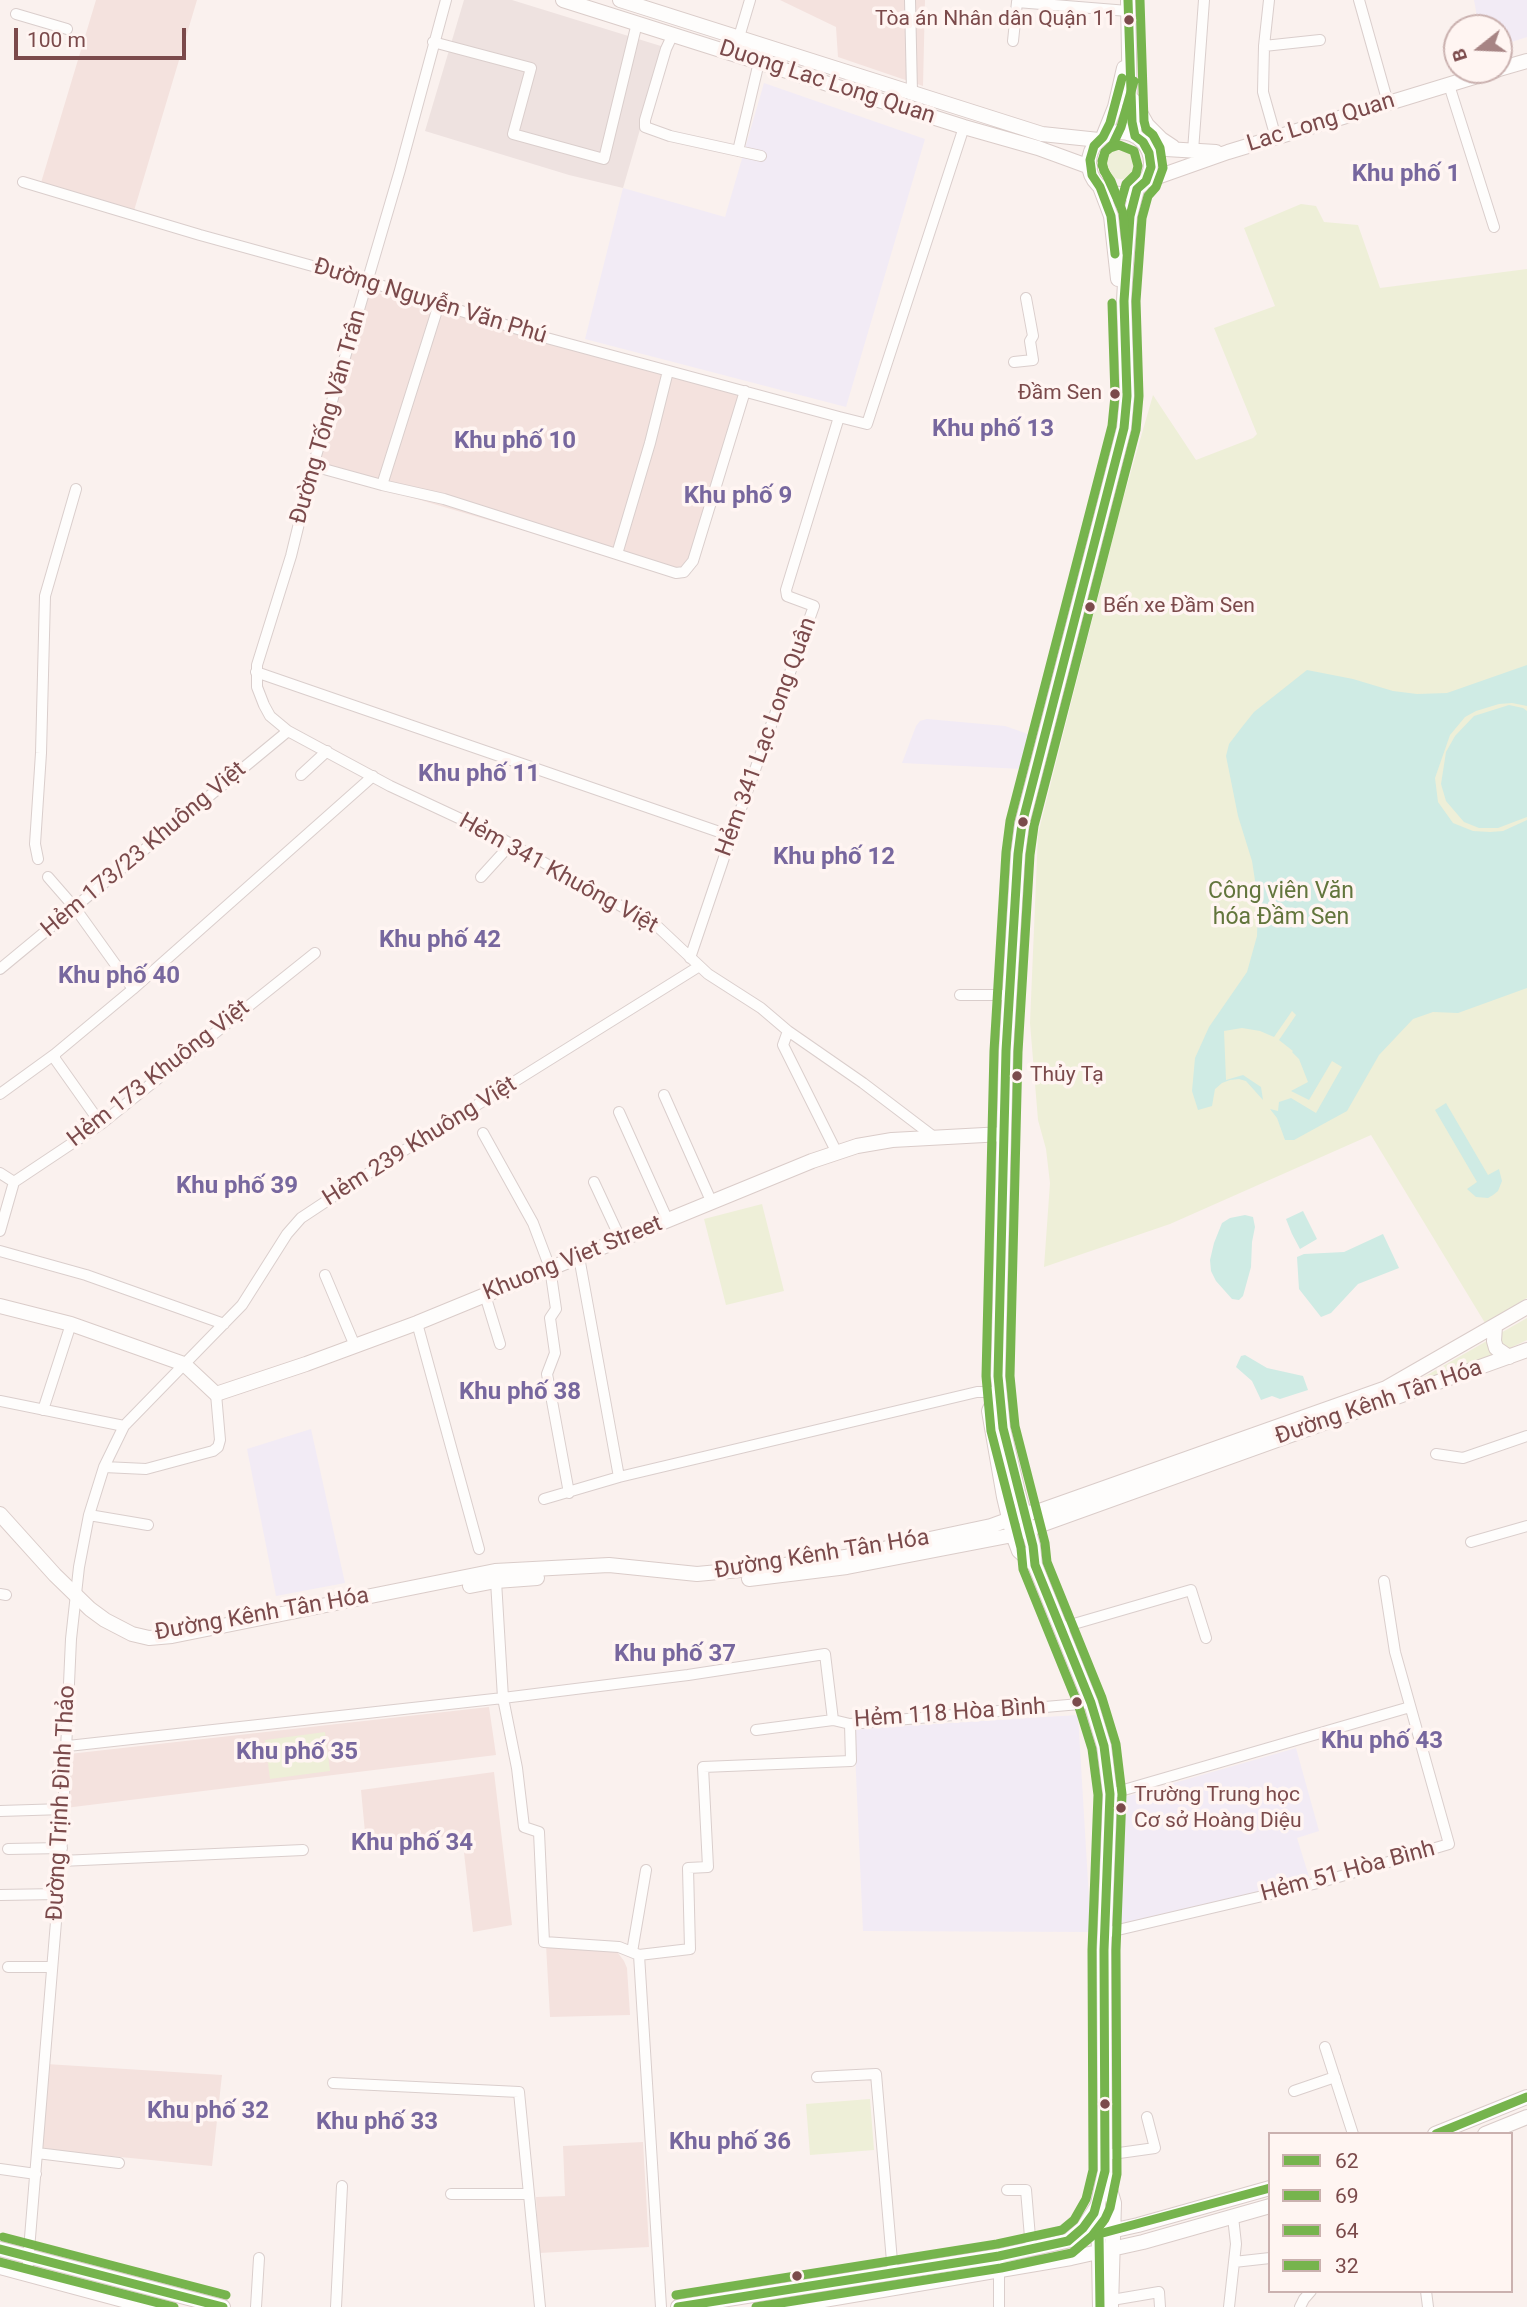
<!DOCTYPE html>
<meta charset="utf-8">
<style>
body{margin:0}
#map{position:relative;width:1527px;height:2307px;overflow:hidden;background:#faf1ee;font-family:Roboto,sans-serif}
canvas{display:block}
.legend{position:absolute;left:1268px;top:2132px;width:245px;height:161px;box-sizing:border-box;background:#fff5f2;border:2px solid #cab1af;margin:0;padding:9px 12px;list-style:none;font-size:21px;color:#7b4a4b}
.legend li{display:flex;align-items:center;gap:14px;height:35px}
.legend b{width:35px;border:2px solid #cab1af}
.north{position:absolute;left:1443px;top:14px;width:70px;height:70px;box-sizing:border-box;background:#fff5f2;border:2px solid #cab1af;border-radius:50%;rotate:252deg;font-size:19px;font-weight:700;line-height:28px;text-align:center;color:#7b4a4b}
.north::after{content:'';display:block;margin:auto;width:24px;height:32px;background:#a78484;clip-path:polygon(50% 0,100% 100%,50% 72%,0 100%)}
.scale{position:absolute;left:14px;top:28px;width:172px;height:32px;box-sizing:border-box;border:4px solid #7b4a4b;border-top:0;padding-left:9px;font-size:21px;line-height:24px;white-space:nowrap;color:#7b4a4b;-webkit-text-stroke:5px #fff5f2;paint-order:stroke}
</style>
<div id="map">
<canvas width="1527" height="2307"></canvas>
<ul class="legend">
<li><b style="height:9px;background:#76b44d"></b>62</li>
<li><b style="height:9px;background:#76b44d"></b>69</li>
<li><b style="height:9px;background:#76b44d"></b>64</li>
<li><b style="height:9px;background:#76b44d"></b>32</li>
</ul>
<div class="north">B</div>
<div class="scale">100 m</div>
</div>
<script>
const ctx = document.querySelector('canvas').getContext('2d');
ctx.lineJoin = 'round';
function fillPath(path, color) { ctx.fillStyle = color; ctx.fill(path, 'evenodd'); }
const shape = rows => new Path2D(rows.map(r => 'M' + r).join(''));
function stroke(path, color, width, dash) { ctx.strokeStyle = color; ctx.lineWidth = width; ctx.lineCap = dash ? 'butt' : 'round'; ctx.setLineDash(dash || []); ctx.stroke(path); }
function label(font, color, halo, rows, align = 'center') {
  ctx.font = font + ' Roboto,sans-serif'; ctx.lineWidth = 7; ctx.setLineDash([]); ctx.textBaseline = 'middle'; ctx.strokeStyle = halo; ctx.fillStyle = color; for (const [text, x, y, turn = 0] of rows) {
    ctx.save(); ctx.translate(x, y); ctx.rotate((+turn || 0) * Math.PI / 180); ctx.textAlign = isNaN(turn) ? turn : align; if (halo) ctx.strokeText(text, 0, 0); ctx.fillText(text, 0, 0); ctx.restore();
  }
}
fillPath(shape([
 [96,0,197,0,133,214,40,186],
 [780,0,925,0,923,86,838,57,836,27],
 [367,290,741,394,690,561,685,570,668,573,315,469],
 [489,1707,496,1755,65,1808,69,1754],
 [494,1772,512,1925,473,1932,462,1835,366,1843,361,1790],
 [546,1945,613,1950,618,1953,624,1961,627,1968,630,2015,550,2017],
 [46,2064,222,2075,212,2166,39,2149],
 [643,2142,649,2247,539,2253,536,2197,565,2196,563,2146]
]), '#f4e2de');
fillPath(shape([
 [464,0,512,0,664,47,623,188,569,175,425,131]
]), '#eee2e0');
fillPath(shape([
 [1474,0,1527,0,1527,37,1499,46,1499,28,1479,28],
 [764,83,925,139,846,407,585,339,623,188,725,217],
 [927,719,1005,726,1031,735,1022,769,902,763,916,726,920,721],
 [311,1429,345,1583,276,1596,247,1449],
 [1078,1715,1091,1932,863,1931,854,1729],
 [1296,1748,1319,1831,1297,1838,1311,1883,1117,1930,1118,1799]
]), '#f2ebf5');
fillPath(shape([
 '1105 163a16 16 0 1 1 32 0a16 16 0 1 1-32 0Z',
 [1301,204,1316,206,1324,222,1358,225,1380,288,1527,269,1527,1298,1485,1323,1371,1135,1170,1224,1044,1267,1050,1183,1046,1149,1038,1120,1030,1023,1038,834,1120,510,1153,395,1196,460,1253,438,1257,434,1214,328,1275,306,1244,228],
 [762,1204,784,1291,726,1305,704,1219],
 [1527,1318,1527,1340,1440,1381,1408,1386],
 [325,1732,330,1771,270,1779,265,1740],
 [870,2099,874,2150,810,2155,806,2104]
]), '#eeefd8');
fillPath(shape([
 [1527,665,1527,706,1512,703,1499,704,1476,711,1465,717,1450,735,1435,778,1438,802,1453,823,1473,831,1490,832,1503,831,1527,820,1527,988,1458,1013,1433,1012,1413,1019,1379,1055,1347,1111,1294,1140,1285,1140,1277,1118,1270,1109,1278,1111,1279,1102,1291,1098,1316,1113,1342,1067,1332,1061,1309,1100,1291,1091,1308,1082,1299,1059,1292,1052,1293,1051,1279,1040,1296,1015,1292,1011,1274,1037,1260,1031,1242,1028,1224,1031,1226,1080,1243,1075,1261,1087,1263,1100,1246,1081,1239,1079,1230,1080,1222,1083,1215,1089,1212,1106,1198,1110,1192,1091,1195,1058,1209,1027,1247,972,1257,936,1258,900,1252,861,1238,816,1226,756,1229,744,1242,727,1254,712,1307,670,1353,679,1393,691,1417,694,1447,693],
 [1509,705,1523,708,1527,711,1527,817,1498,828,1479,828,1464,822,1446,801,1441,784,1446,752,1455,736,1474,716],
 [1446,1103,1488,1175,1499,1169,1502,1181,1498,1191,1493,1195,1488,1198,1476,1197,1467,1189,1477,1182,1435,1110],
 [1303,1211,1317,1239,1300,1249,1292,1234,1286,1219],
 [1245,1215,1253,1217,1255,1227,1252,1242,1251,1267,1243,1296,1239,1300,1232,1299,1216,1281,1211,1271,1210,1260,1214,1243,1222,1223,1230,1218],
 [1383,1234,1399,1268,1358,1284,1331,1313,1321,1317,1299,1289,1297,1257,1304,1254,1344,1252],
 [1245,1355,1267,1368,1303,1376,1308,1390,1280,1399,1272,1396,1261,1400,1252,1381,1236,1367,1241,1356]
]), '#cfebe4');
const street = shape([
 [446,0,400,170,313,466,291,556,257,665,257,687,264,705,270,716,288,731,390,786,495,835,658,927,708,974,761,1008,788,1031,863,1083,934,1137],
 [910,0,912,92],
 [1269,0,1264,46,1263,92,1276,138],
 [1359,0,1388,103],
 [16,14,67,29],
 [673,34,666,49,645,120,645,127,670,136,761,156],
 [739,37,750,0],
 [1013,41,1017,2,1128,11],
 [433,42,531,68,513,134,604,159,637,23],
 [1264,46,1320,40],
 [1449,85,1494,227],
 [738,151,759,62],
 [1193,151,1204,0],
 [23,182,200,235,367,281,543,337,839,417],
 [1014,362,1033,360,1030,341,1033,336,1026,298],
 [313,466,382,485,444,499,676,573,684,572,693,561,745,391],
 [382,485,439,304],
 [617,554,650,443,668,371],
 [256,672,731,836],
 [301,775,327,751],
 [38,859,35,844,41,753,45,596,76,489],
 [48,877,75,908,133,989],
 [481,877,511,844],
 [690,958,734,828,814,606,787,596,786,590,839,417,867,424,964,127],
 [0,969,288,731],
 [960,995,1009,995],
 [788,1031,783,1045,837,1153],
 [0,1094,55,1054],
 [664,1095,712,1203],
 [619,1112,668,1221],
 [101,1124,55,1059,55,1054,133,989,373,776],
 [483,1133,533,1223,550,1268,556,1309,550,1318,555,1353,547,1374,569,1493],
 [0,1173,14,1182],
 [14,1182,101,1124,315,953],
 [594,1182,621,1240],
 [0,1231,14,1182],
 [0,1251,86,1275,224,1324],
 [579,1257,619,1477],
 [325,1275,355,1346],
 [485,1295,500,1344],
 [417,1323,479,1549],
 [0,1401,124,1426],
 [43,1410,71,1324],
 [1436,1454,1463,1458,1527,1436],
 [104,1467,146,1469,213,1451,218,1447,220,1440,216,1394],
 [544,1499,619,1477,977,1392,998,1392],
 [89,1515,148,1525],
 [1471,1542,1527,1526],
 [496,1581,503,1698,517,1768,524,1827,539,1832,544,1942,619,1947,639,1955,661,2307],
 [0,1594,6,1595],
 [1060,1628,1191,1590,1206,1638],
 [756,1730,833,1720],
 [68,1746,503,1698,688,1675,825,1654,833,1720,850,1724,1091,1703],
 [1110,1794,1410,1707],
 [0,1811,64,1809],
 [8,1849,62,1848],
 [61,1861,303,1850],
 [0,1895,59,1894],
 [1105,1933,1318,1883,1449,1844,1395,1652,1384,1581],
 [632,1952,646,1870],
 [639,1955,690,1949,688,1868,708,1867,703,1767,851,1761,850,1724],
 [8,1967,51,1967],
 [1325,2047,1353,2134],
 [817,2077,876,2074,893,2273],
 [333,2083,519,2092,540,2307],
 [1294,2091,1335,2077],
 [37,2153,119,2163],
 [1105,2155,1155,2148,1147,2117],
 [0,2169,36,2174],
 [1007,2190,1026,2190,1031,2249],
 [451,2194,529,2194],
 [1234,2262,1270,2258],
 [999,2265,999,2307],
 [27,2274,61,1861,71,1639,79,1567,89,1515,104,1467,124,1426,242,1305,287,1234,301,1218,384,1163,698,967],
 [1426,2291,1428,2307],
 [1112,2300,1159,2292,1160,2307],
 [256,2307,259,2258],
 [336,2307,342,2186],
 [1229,2307,1236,2244,1233,2217],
 [1300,2307,1304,2299,1311,2291]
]);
const secondary = shape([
 [563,0,964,127,1038,148,1090,167],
 [620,0,1042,134,1099,140],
 [1128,0,1130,107,1135,136],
 [1499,69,1527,61],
 [1133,100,1147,125,1161,139,1173,147],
 '1089 163a31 31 0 1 1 62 0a31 31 0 1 1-62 0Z',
 [1103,137,1115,107,1124,68],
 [1143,142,1166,149,1216,152],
 [1146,181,1228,152,1497,70],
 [1100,187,1111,216,1118,279],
 [0,1306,71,1324,184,1364,216,1394,306,1364,417,1323,812,1161,857,1146,892,1140,1003,1134],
 [1495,1326,1494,1341,1496,1348,1509,1357],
 [998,1392,989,1411,1004,1497,1013,1535,1019,1551,1035,1565],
 [0,1514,55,1575,90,1609,105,1620,132,1634,149,1638,172,1636,495,1571,609,1565,697,1574,762,1568,845,1557,991,1526,1024,1514,1042,1510,1386,1388,1527,1307],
 [749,1579,847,1567,1013,1535,1527,1350],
 [470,1586,496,1581,537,1578],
 [1435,2134,1527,2097],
 [1485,2134,1527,2117],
 [1106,2176,1114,2203,1111,2307],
 [1069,2240,1083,2228,1098,2205],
 [0,2249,223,2307],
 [0,2267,149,2307],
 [678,2307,999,2256,1138,2225,1270,2188],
 [783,2307,1071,2258,1143,2242,1270,2206],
 [1100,2307,1098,2204,1105,2171,1104,1950,1110,1794,1104,1746,1091,1703,1035,1565,1033,1546,1018,1492,1003,1428,998,1376,1006,1051,1018,854,1022,824,1124,428,1127,396,1124,301,1126,264,1130,216,1137,189]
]);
stroke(street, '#dacecc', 12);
stroke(secondary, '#daccc9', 16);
stroke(street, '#fefdfc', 10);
stroke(secondary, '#fefdfc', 14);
stroke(shape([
 [1115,254,1111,216,1100,187,1092,175,1090,160,1094,146,1103,137,1110,123,1122,78],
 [0,2249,223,2307],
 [678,2307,999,2256,1068,2241,1083,2228,1094,2213,1105,2171,1104,1950,1110,1794,1104,1746,1091,1703,1035,1565,1033,1546,1003,1428,998,1376,1006,1051,1018,854,1022,824,1124,428,1127,396,1124,301,1130,216,1137,189,1146,181,1151,167,1149,153,1143,142,1135,136,1132,122,1128,0]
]), '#76b44d', 9);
stroke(shape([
 [1127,253,1123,213,1111,181,1104,171,1102,161,1105,152,1113,144,1121,127,1134,81],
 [0,2262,174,2307],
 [756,2307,1001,2268,1072,2253,1092,2236,1105,2219,1110,2208,1117,2174,1116,1950,1122,1794,1116,1744,1102,1698,1047,1562,1045,1543,1015,1426,1010,1376,1018,1052,1030,855,1034,826,1136,430,1139,396,1136,301,1142,218,1148,196,1156,187,1163,168,1160,148,1153,135,1146,129,1144,121,1140,0]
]), '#76b44d', 9);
stroke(shape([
 [1119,145,1134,151,1138,166,1136,174,1126,184,1120,205,1102,165,1105,152,1110,148,1119,145],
 [3,2237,226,2295],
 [676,2295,997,2244,1062,2230,1074,2220,1086,2199,1093,2170,1092,1950,1098,1795,1092,1749,1079,1707,1023,1569,1021,1548,991,1431,986,1376,994,1051,1006,852,1010,821,1112,426,1115,396,1112,303]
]), '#76b44d', 9);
stroke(shape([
 [1436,2134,1527,2097],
 [1100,2307,1099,2234,1270,2188]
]), '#76b44d', 9);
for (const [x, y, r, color] of [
 [1129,20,6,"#7b4a4b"],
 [1115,394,6,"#7b4a4b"],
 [1090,607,6,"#7b4a4b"],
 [1023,822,6,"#7b4a4b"],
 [1017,1076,6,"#7b4a4b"],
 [1077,1702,6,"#7b4a4b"],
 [1121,1808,6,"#7b4a4b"],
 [1105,2104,6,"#7b4a4b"],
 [797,2276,6,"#7b4a4b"]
]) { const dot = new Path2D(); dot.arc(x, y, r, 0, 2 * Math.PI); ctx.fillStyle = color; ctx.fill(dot); stroke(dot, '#fff5f2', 2.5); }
label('21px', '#7b4a4b', '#fff5f2', [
 ["Tòa án Nhân dân Quận 11",1116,20,"right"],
 ["Đầm Sen",1102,394,"right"],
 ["Bến xe Đầm Sen",1103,607],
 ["Thủy Tạ",1030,1076],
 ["Trường Trung học",1134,1796],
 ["Cơ sở Hoàng Diệu",1134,1822]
], 'left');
label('23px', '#7b4a4b', '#fff5f2', [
 ["Duong Lac Long Quan",827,83,18],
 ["Lac Long Quan",1321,123,-17],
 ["Đường Nguyễn Văn Phú",430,302,17],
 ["Đường Tống Văn Trân",329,417,-74],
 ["Hẻm 341 Lạc Long Quân",767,737,-70],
 ["Hẻm 173/23 Khuông Việt",144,850,-40],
 ["Hẻm 341 Khuông Việt",558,874,29],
 ["Hẻm 173 Khuông Việt",159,1074,-38],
 ["Hẻm 239 Khuông Việt",420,1142,-32],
 ["Khuong Viet Street",573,1259,-22],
 ["Đường Kênh Tân Hóa",1379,1403,-19],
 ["Đường Kênh Tân Hóa",822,1555,-9],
 ["Đường Kênh Tân Hóa",262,1615,-10],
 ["Hẻm 118 Hòa Bình",950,1714,-4],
 ["Đường Trịnh Đình Thảo",62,1803,-87],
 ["Hẻm 51 Hòa Bình",1348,1872,-15]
]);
label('23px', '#62753c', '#fff5f2', [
 ["Công viên Văn",1281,892],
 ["hóa Đầm Sen",1281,918]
]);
label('bold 24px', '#77679e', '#fff5f2', [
 ["Khu phố 1",1406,175],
 ["Khu phố 13",993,430],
 ["Khu phố 10",515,442],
 ["Khu phố 9",738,497],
 ["Khu phố 11",479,775],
 ["Khu phố 12",834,858],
 ["Khu phố 42",440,941],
 ["Khu phố 40",119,977],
 ["Khu phố 39",237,1187],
 ["Khu phố 38",520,1393],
 ["Khu phố 37",675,1655],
 ["Khu phố 43",1382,1742],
 ["Khu phố 35",297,1753],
 ["Khu phố 34",412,1844],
 ["Khu phố 32",208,2112],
 ["Khu phố 33",377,2123],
 ["Khu phố 36",730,2143]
]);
</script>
